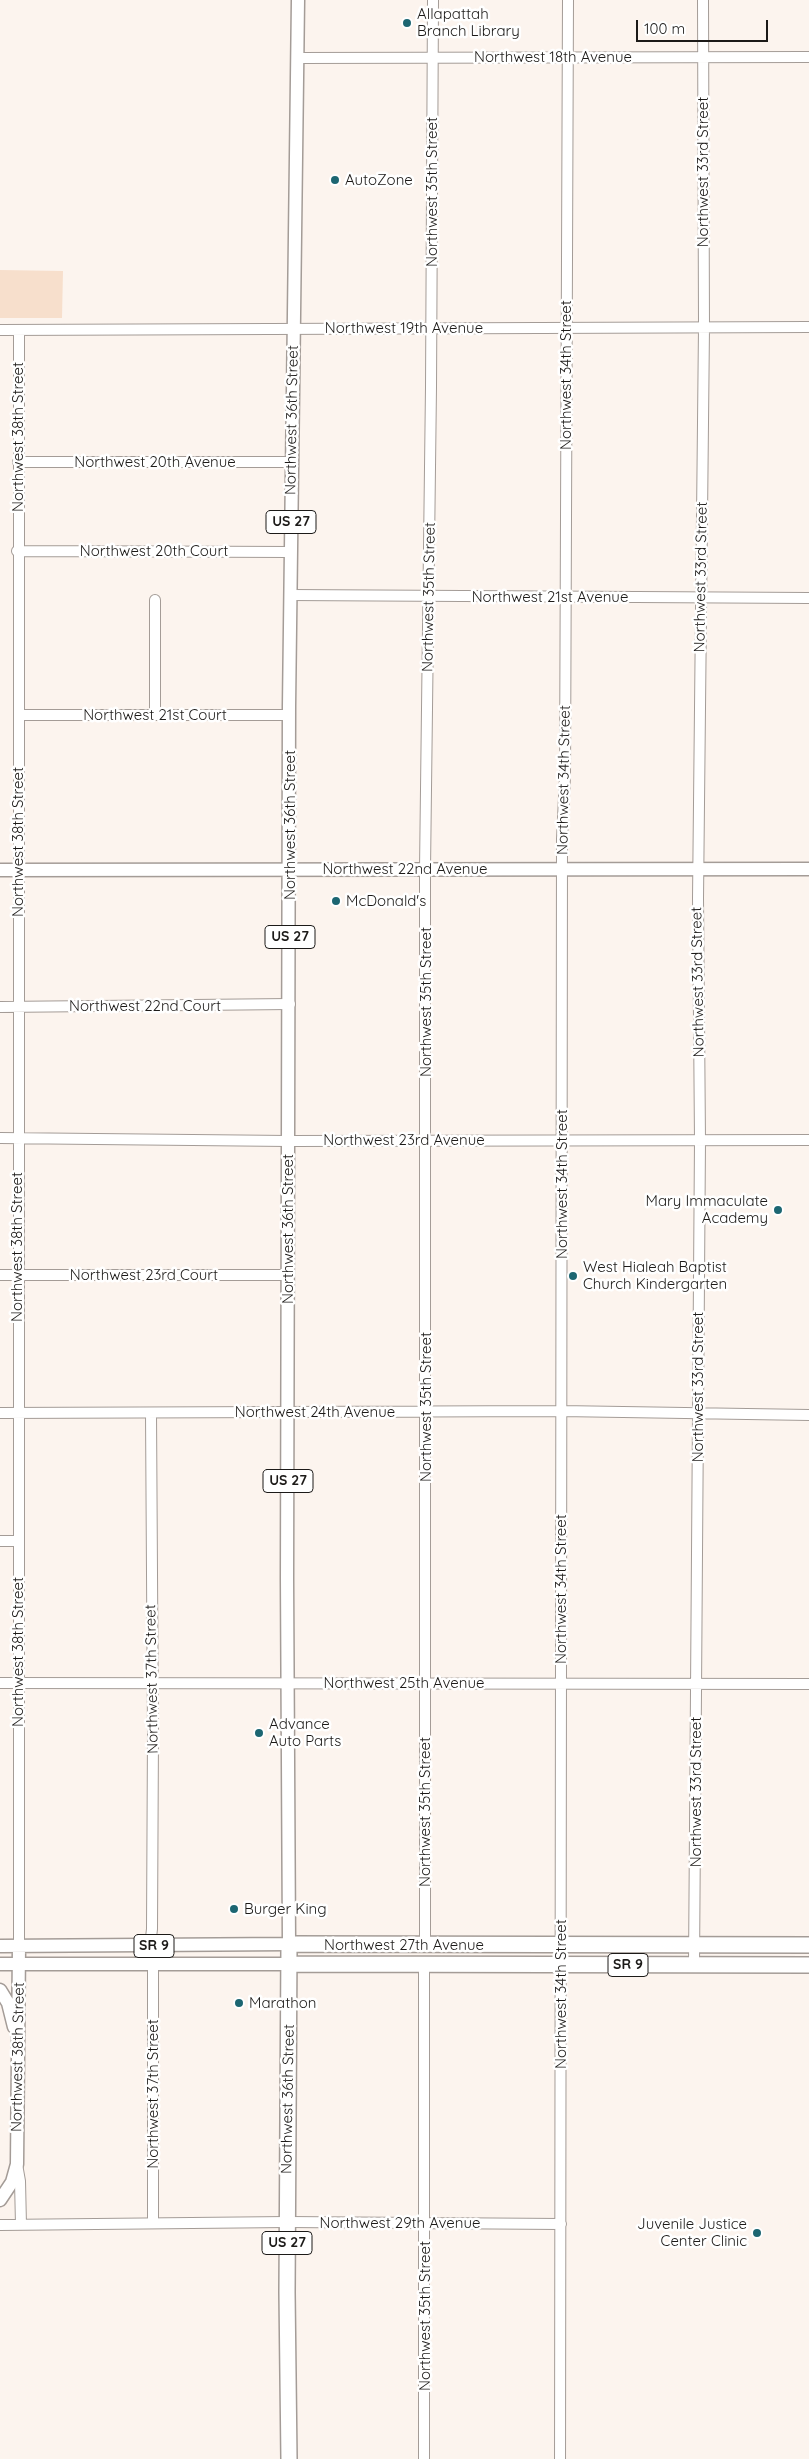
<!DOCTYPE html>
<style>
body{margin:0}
#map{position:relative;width:809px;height:2459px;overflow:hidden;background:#fcf4ee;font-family:Quicksand,sans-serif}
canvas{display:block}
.scale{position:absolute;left:636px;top:20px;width:132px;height:22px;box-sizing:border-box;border:2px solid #1c1a18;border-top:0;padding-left:6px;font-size:15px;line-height:18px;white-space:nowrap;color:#1c1a18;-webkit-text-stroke:4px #fff;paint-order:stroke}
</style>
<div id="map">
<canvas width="809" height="2459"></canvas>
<div class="scale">100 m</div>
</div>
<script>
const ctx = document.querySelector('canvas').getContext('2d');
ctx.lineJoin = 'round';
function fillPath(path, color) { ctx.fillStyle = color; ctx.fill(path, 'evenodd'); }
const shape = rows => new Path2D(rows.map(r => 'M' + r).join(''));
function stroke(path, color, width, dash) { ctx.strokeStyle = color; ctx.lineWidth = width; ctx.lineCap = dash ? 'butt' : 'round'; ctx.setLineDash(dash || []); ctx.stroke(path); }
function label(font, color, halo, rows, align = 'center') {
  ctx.font = font + ' Quicksand,sans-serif'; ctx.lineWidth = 5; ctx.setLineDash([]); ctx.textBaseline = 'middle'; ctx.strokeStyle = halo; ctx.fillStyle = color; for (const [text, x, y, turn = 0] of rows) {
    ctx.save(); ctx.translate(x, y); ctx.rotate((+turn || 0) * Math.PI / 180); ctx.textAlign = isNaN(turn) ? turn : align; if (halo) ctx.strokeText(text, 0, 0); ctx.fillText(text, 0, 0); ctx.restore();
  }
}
fillPath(shape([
 [0,270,63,271,62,318,0,318]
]), '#f7dfcc');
const minor = shape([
 [297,58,809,57],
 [0,330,809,327],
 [19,330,19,1946],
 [18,462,291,462],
 [17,551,291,552],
 [290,595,809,598],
 [20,715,289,715],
 [155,715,155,600],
 [0,1007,290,1004],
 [0,1138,288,1141,809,1140],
 [0,1275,288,1275],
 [0,1413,561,1411,809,1415],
 [0,1541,17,1541],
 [0,1683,809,1684],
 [425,1945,425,869,431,387,433,0],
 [150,1946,152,1929,153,1733,151,1413],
 [424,1963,424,2459],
 [153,1964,153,2223],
 [694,1965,700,1141,698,898,704,327,703,0],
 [17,2164,20,2181,21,2225],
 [0,2225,287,2222,561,2224],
 [560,2459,562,839,565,776,568,0]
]);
const major = shape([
 [0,870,809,869],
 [0,1946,289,1944,287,1578,289,706,298,0],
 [0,1964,289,1964],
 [0,1990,8,2003,14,2027],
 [0,2200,12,2182,17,2164,19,1946]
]);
const highway = shape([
 [289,1964,809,1965],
 [289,2459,287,2292,289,1944,809,1945]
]);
stroke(minor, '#a49c97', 12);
stroke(major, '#a49c97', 15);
stroke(highway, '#a49c97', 18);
stroke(minor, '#fff', 10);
stroke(major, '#fff', 12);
stroke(highway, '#fff', 15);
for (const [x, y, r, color] of [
 [407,23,5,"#1c6672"],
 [335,180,5,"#1c6672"],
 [336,901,5,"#1c6672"],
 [778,1210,5,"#1c6672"],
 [573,1276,5,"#1c6672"],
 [259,1733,5,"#1c6672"],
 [234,1909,5,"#1c6672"],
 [239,2003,5,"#1c6672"],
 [757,2233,5,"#1c6672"]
]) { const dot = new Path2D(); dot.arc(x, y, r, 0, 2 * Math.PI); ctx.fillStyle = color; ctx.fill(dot); stroke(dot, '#fff', 2); }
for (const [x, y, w] of [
 [291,522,50],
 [290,937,50],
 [288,1481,50],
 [154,1946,40],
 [628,1965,40],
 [287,2243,50]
]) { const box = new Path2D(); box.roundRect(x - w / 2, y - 11.5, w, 23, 4); ctx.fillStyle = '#fff'; ctx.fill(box); stroke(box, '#1c1a18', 1); }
label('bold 14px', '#1c1a18', null, [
 ["US 27",291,522],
 ["US 27",290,937],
 ["US 27",288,1481],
 ["SR 9",154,1946],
 ["SR 9",628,1965],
 ["US 27",287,2243]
]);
label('15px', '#1c1a18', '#fff', [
 ["Allapattah",417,14],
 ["Branch Library",417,31],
 ["AutoZone",345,180],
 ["McDonald's",346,901],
 ["Mary Immaculate",768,1201,"right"],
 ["Academy",768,1218,"right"],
 ["West Hialeah Baptist",583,1267],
 ["Church Kindergarten",583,1284],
 ["Advance",269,1724],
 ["Auto Parts",269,1741],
 ["Burger King",244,1909],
 ["Marathon",249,2003],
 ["Juvenile Justice",747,2224,"right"],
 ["Center Clinic",747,2241,"right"]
], 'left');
label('15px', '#1c1a18', '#fff', [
 ["Northwest 18th Avenue",553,57],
 ["Northwest 33rd Street",703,172,-90],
 ["Northwest 35th Street",432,192,-90],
 ["Northwest 19th Avenue",404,328],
 ["Northwest 34th Street",566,375,-90],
 ["Northwest 36th Street",292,420,-89],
 ["Northwest 38th Street",18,437,-90],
 ["Northwest 20th Avenue",155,462],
 ["Northwest 20th Court",154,551],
 ["Northwest 33rd Street",701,577,-89],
 ["Northwest 35th Street",429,597,-89],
 ["Northwest 21st Avenue",550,597],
 ["Northwest 21st Court",155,715],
 ["Northwest 34th Street",564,780,-89],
 ["Northwest 36th Street",290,825,-90],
 ["Northwest 38th Street",18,842,-90],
 ["Northwest 22nd Avenue",405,869],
 ["Northwest 33rd Street",698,982,-91],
 ["Northwest 35th Street",426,1002,-90],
 ["Northwest 22nd Court",145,1006],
 ["Northwest 23rd Avenue",404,1140],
 ["Northwest 34th Street",562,1184,-90],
 ["Northwest 36th Street",288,1229,-90],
 ["Northwest 38th Street",17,1247,-90],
 ["Northwest 23rd Court",144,1275],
 ["Northwest 33rd Street",698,1387,-90],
 ["Northwest 35th Street",426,1407,-90],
 ["Northwest 24th Avenue",315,1412],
 ["Northwest 34th Street",561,1589,-90],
 ["Northwest 38th Street",18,1652,-90],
 ["Northwest 37th Street",152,1679,-91],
 ["Northwest 25th Avenue",404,1683],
 ["Northwest 33rd Street",696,1792,-90],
 ["Northwest 35th Street",425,1812,-90],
 ["Northwest 27th Avenue",404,1945],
 ["Northwest 34th Street",561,1994,-90],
 ["Northwest 38th Street",18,2057,-89],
 ["Northwest 37th Street",153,2094,-90],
 ["Northwest 36th Street",288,2099,-89],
 ["Northwest 29th Avenue",400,2223],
 ["Northwest 35th Street",425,2316,-90]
]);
</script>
